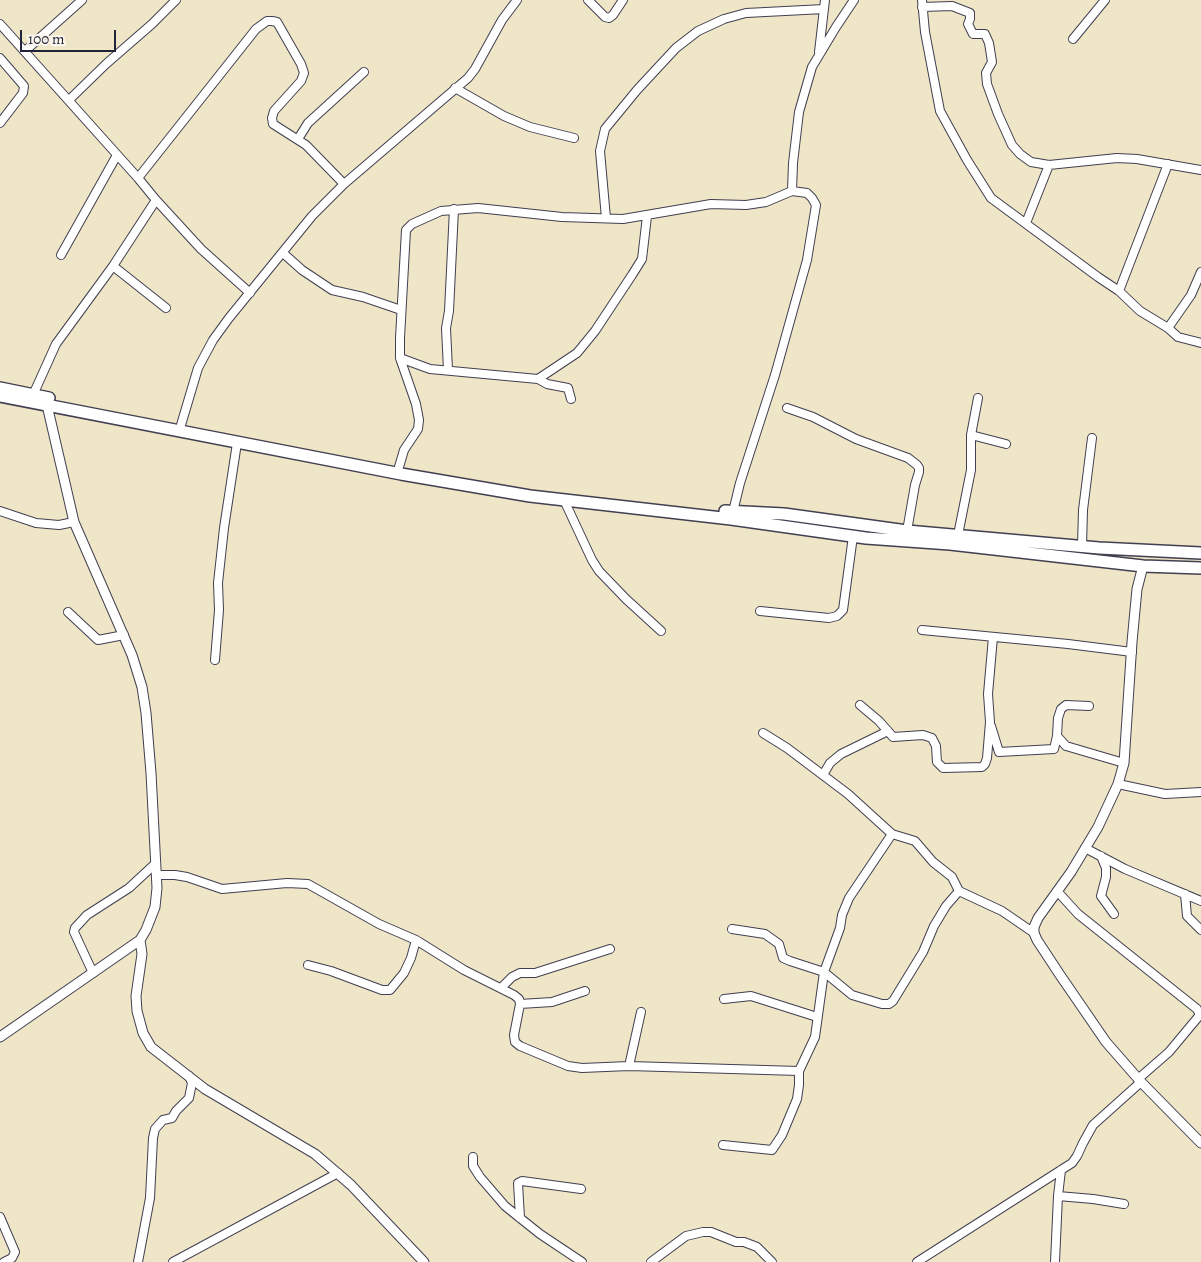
<!DOCTYPE html>
<style>
body{margin:0}
#map{position:relative;width:1201px;height:1262px;overflow:hidden;background:#efe5c7;font-family:Alegreya,serif}
canvas{display:block}
.scale{position:absolute;left:20px;top:30px;width:96px;height:22px;box-sizing:border-box;border:2px solid #22223b;border-top:0;padding-left:6px;font-size:15px;line-height:18px;white-space:nowrap;color:#22223b;-webkit-text-stroke:4px #fbf7ec;paint-order:stroke}
</style>
<div id="map">
<canvas width="1201" height="1262"></canvas>
<div class="scale">100 m</div>
</div>
<script>
const ctx = document.querySelector('canvas').getContext('2d');
ctx.lineJoin = 'round';
const shape = rows => new Path2D(rows.map(r => 'M' + r).join(''));
function stroke(path, color, width, dash) { ctx.strokeStyle = color; ctx.lineWidth = width; ctx.lineCap = dash ? 'butt' : 'round'; ctx.setLineDash(dash || []); ctx.stroke(path); }
const minor = shape([
 [588,0,605,17,609,18,613,15,623,0],
 [922,0,925,32,940,111,967,160,991,198,1098,277,1119,291,1140,311,1168,328,1178,337,1201,343],
 [922,7,952,6,970,13,970,19,968,24,973,34,985,34,989,43,992,62,986,73,987,84,998,114,1012,145,1020,154,1031,162,1049,165,1117,158,1137,159,1201,170],
 [0,24,138,178,156,200,201,249,250,293],
 [1073,39,1105,0],
 [25,51,82,0],
 [819,52,825,0],
 [0,58,24,86,23,93,0,123],
 [455,88,504,116,530,127,574,138],
 [69,100,106,64,152,24,176,0],
 [298,139,308,123,364,72],
 [138,178,256,29,267,21,272,21,277,22,301,64,304,73,301,81,274,111,272,118,273,124,306,145,344,184],
 [792,191,793,163,799,112,812,67,836,27,854,0],
 [606,218,600,151,605,129,637,90,676,48,698,31,724,19,746,13,824,9],
 [1026,223,1049,165],
 [283,253,302,270,332,290,363,297,401,310],
 [61,255,117,155],
 [113,266,166,308],
 [1119,291,1168,164],
 [1168,328,1191,295,1201,272],
 [400,358,430,369,538,379,547,384,568,388,571,399],
 [448,370,446,328,449,311,454,209],
 [538,379,577,353,595,331,632,275,642,259,647,216],
 [33,395,56,344,113,266,156,200],
 [787,408,813,417,856,439,908,458,917,465,919,468,919,472,915,485,907,531],
 [181,425,198,368,213,340,229,318,312,216,344,184,468,78,475,69,502,20,517,0],
 [971,435,1006,444],
 [399,467,404,450,418,429,419,420,416,404,400,358,400,338,406,230,412,224,441,211,478,208,562,217,623,219,711,204,746,205,766,202,792,191,807,193,812,198,816,205,807,260,775,375,740,483,732,516],
 [564,500,592,560,599,571,626,599,661,631],
 [0,511,36,523,59,525,74,522],
 [958,535,971,470,971,435,978,398],
 [1082,546,1083,510,1092,438],
 [760,611,829,618,837,616,843,610,853,536],
 [68,612,98,640,124,635],
 [922,630,1068,644,1132,652],
 [215,660,219,610,218,583,224,528,237,443],
 [860,705,879,721,893,737,923,735,932,738,936,746,937,762,943,768,982,767,985,764,987,758,990,722,988,694,993,637],
 [991,726,999,752,1054,749,1057,736,1066,746,1124,763],
 [763,733,787,748,848,794,892,834,915,841,933,862,952,877,959,891,1002,911,1034,933],
 [1057,736,1058,718,1061,709,1066,705,1089,706],
 [823,775,830,763,841,754,888,731],
 [1118,784,1165,794,1201,792],
 [1085,848,1125,869,1201,901],
 [1101,856,1106,868,1106,877,1101,896,1114,914],
 [156,875,175,875,187,877,222,889,287,883,308,884,379,924,416,940,464,970,514,995,519,999,520,1004,514,1035,515,1042,520,1046,568,1066,582,1068,629,1066,799,1071],
 [1057,891,1078,914,1197,1009,1199,1013,1199,1016,1169,1052,1138,1079],
 [1185,894,1187,916,1201,930],
 [732,929,765,934,779,944,783,958,790,961,824,972,852,995,882,1004,889,1004,893,1001,923,952,934,926,946,906,959,891],
 [308,965,331,971,382,990,390,990,404,973,411,958,416,940],
 [93,973,74,932,75,928,87,915,129,888,156,863],
 [501,988,512,977,520,973,535,973,610,949],
 [724,999,751,996,817,1017],
 [520,1004,552,1002,585,991],
 [629,1066,641,1012],
 [723,1145,772,1150,782,1135,797,1099,799,1085,799,1071,815,1037,824,972,840,928,842,915,849,898,892,834],
 [473,1157,473,1166,480,1177,505,1206,540,1234,582,1262],
 [1058,1196,1093,1199,1124,1204],
 [0,1217,15,1252,12,1258,4,1262],
 [520,1218,518,1183,522,1181,581,1189],
 [138,1262,150,1198,153,1138,155,1129,163,1120,172,1118,176,1111,189,1098,192,1083,189,1076],
 [173,1262,338,1173],
 [651,1262,686,1236,703,1232,711,1232,736,1242,744,1242,757,1247,772,1262],
 [917,1262,1072,1163,1077,1156,1083,1143,1093,1125,1141,1082],
 [1055,1262,1058,1196,1061,1170]
]);
const tertiary = shape([
 [1143,566,1137,589,1132,642,1124,763,1118,784,1098,827,1071,872,1038,918,1034,927,1034,933,1037,940,1060,975,1106,1042,1141,1082,1201,1143],
 [140,940,142,954,136,996,137,1011,143,1033,151,1047,205,1089,315,1154,351,1185,424,1262],
 [0,1037,140,940,146,930,155,907,157,888,151,773,146,713,142,687,132,655,74,522,47,405]
]);
const primary = shape([
 [0,388,49,398],
 [0,396,401,474,530,496,731,519,866,538,950,544,1143,566,1201,568],
 [725,511,784,514,907,531,1099,548,1201,553]
]);
stroke(minor, '#413f50', 10);
stroke(tertiary, '#413f50', 11);
stroke(primary, '#413f50', 14);
stroke(minor, '#fff', 8);
stroke(tertiary, '#fff', 9);
stroke(primary, '#fff', 11);
</script>
